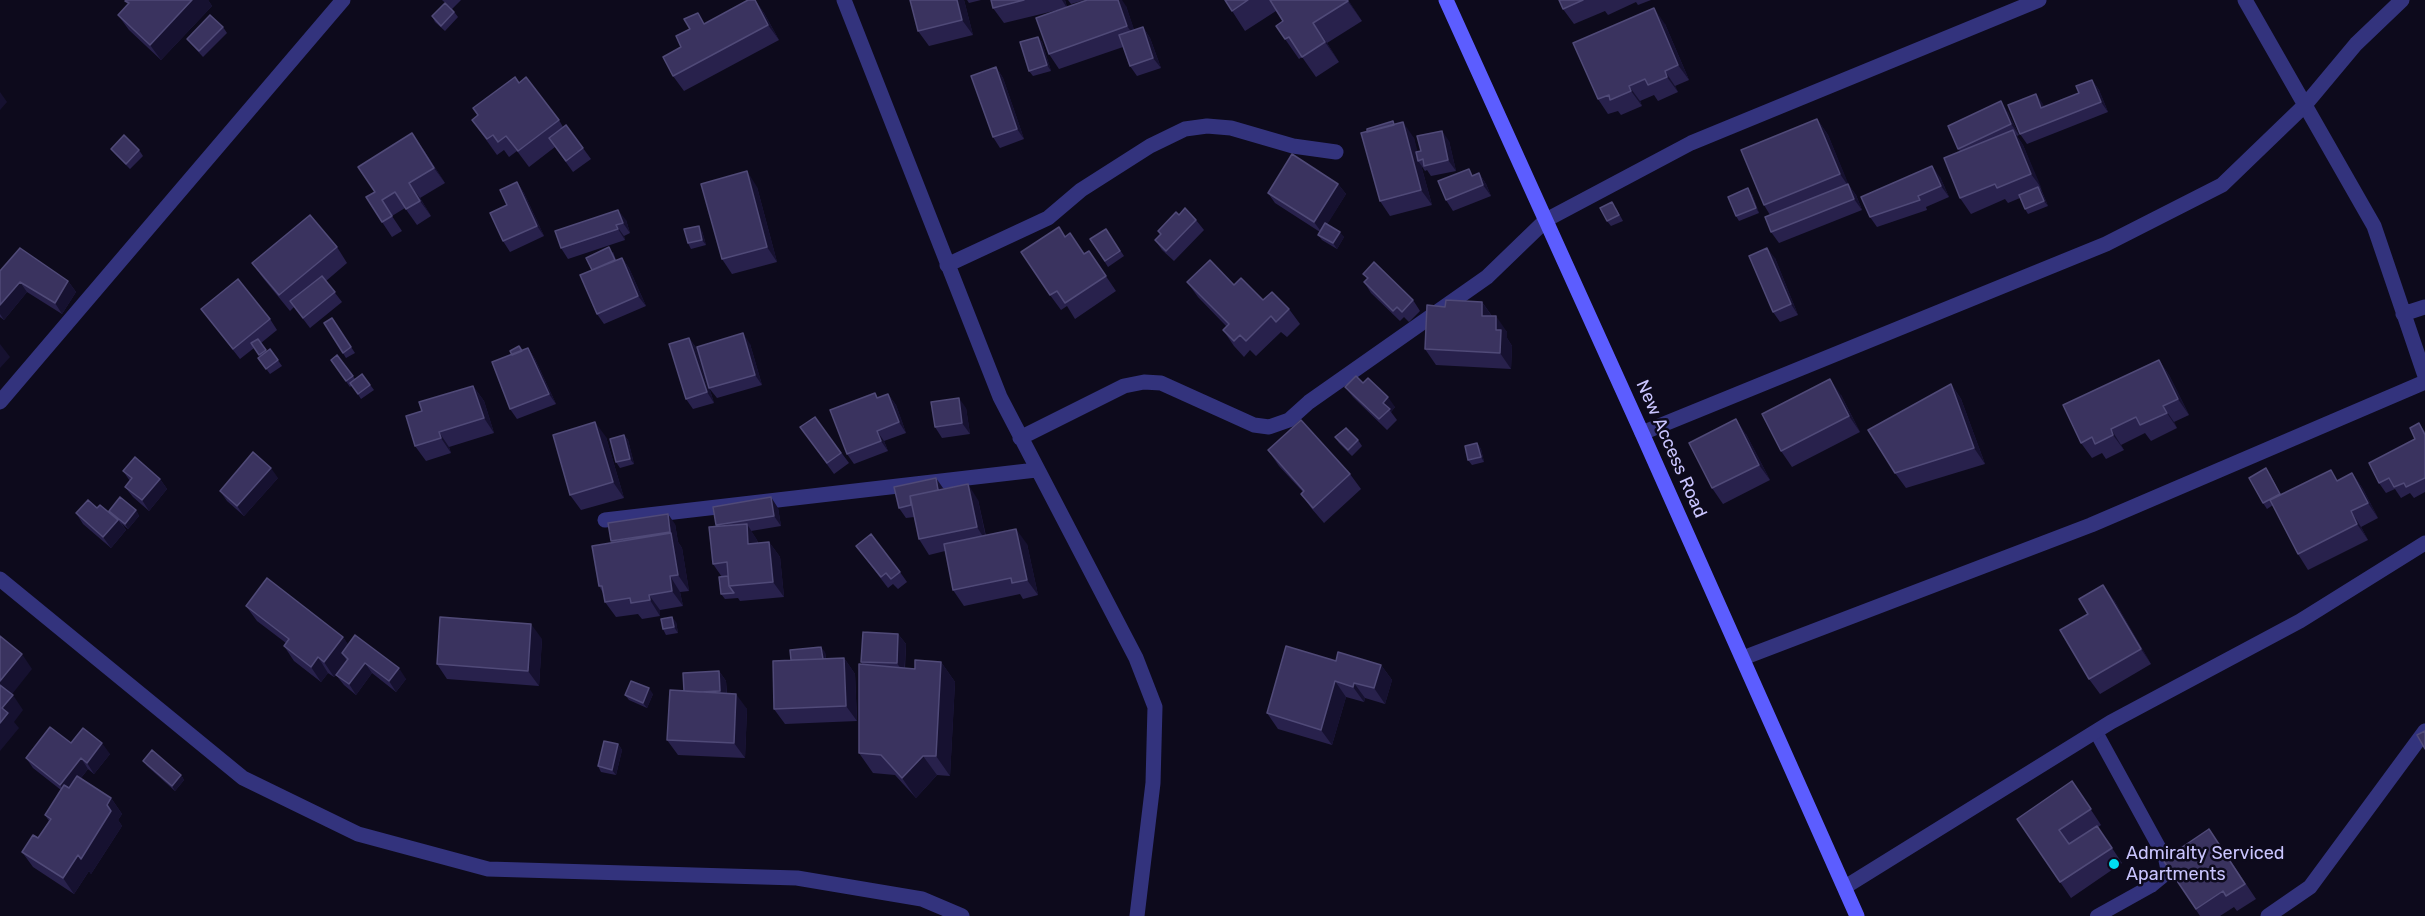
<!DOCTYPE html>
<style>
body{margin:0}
canvas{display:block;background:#0d0a1c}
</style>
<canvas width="2425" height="916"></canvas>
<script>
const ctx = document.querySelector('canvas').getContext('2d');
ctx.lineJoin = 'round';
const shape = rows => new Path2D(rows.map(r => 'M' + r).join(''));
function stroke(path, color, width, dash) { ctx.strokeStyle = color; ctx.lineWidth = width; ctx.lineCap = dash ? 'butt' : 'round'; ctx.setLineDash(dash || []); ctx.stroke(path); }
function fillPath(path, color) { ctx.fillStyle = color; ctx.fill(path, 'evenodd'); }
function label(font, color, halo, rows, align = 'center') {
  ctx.font = font + ' Rubik,sans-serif'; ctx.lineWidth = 5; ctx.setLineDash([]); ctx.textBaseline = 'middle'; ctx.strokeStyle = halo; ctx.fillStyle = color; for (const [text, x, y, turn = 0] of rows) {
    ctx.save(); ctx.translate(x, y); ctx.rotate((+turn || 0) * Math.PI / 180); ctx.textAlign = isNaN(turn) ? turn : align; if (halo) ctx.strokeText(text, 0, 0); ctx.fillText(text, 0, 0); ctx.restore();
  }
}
stroke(shape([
 [2096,732,2165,858,2168,872,2151,886,2097,916]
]), '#33337d', 14);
stroke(shape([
 [844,0,1000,397,1136,658,1155,707,1153,783,1137,916],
 [2245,0,2374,226,2425,376],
 [947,265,1048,218,1081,190,1150,146,1185,129,1207,126,1231,128,1293,146,1336,152],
 [2403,314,2425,307],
 [0,402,343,0],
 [1642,433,2106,244,2222,185,2305,105,2356,44,2402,0],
 [1020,438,1124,386,1144,382,1161,383,1254,425,1269,427,1289,420,1309,402,1487,277,1546,220,1691,143,2039,0],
 [605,520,1036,470],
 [0,579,243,778,358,834,488,869,797,878,922,899,962,916],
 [1743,658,2091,525,2425,382],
 [1845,887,2111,722,2300,621,2425,543],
 [2268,916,2310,887,2425,731]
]), '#33337d', 15);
stroke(shape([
 [1446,0,1642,433,1857,916]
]), '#5c5dff', 15);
fillPath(shape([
 [126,0,208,0,212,6,161,60,129,30,118,15,128,4,125,1],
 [442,0,461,0,452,9,458,17,445,31,435,22,432,16,451,8],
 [755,0,764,13,779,40,684,91,673,76,681,47,705,23],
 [910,0,964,0,973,35,929,46,918,31],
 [967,0,981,0,969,3],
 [991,0,1065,0,1067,7,1126,6,1134,30,1143,27,1150,38,1161,68,1137,76,1130,66,1123,47,1059,69,1049,54,1062,9,1004,23,993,8],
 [1068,0,1085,0,1071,4],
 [1225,0,1348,0,1362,21,1327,43,1339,62,1316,77,1302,57,1299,59,1285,39,1283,21,1276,11,1245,31],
 [1559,0,1651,0,1638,5,1636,2,1608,15,1605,11,1574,24,1563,9],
 [1665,24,1689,80,1675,86,1678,92,1658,101,1654,95,1640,101,1642,106,1621,115,1618,111,1608,114,1598,99],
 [223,27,227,33,203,57,191,44,187,39],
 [1038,37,1042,42,1051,71,1033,76,1029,71],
 [996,67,1003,78,1024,139,1000,148,993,137],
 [2092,80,2099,90,2108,112,2027,144,2020,134,2036,94,2044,107,2079,93],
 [519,83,559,120,563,127,566,125,591,159,573,172,555,147,529,167,517,151,509,157,504,150,497,155,472,120],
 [2008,112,2019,135,2017,136,2023,145,2048,206,2028,214,2025,209,2020,198,2008,203,2005,199,1971,214,1960,198,1960,151,1958,149],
 [1817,119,1828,135,1848,184,1856,195,1862,210,1779,243,1771,232,1770,215,1764,205],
 [1395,124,1414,138,1417,152,1449,141,1456,171,1431,176,1427,170,1425,171,1421,165,1432,205,1390,216,1380,201],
 [111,149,139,150,143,156,130,169,115,154],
 [423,149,445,183,420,198,431,216,417,225,405,208,392,216,402,231,392,237,382,222,375,192],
 [1479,173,1486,184,1491,196,1453,211,1446,200,1474,175],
 [1940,177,1949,197,1926,207,1927,210,1877,227,1870,217],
 [517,182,524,193,544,236,510,252,503,241,507,205],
 [1338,184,1346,194,1327,224,1344,237,1337,249,1322,240,1318,235,1320,232,1275,203,1268,193],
 [757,187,777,262,732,274,722,259],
 [1752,194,1759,213,1739,221,1736,216],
 [1616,208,1623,221,1611,226,1607,221],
 [1179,215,1196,220,1204,230,1174,261,1162,250,1155,240,1160,234,1158,231],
 [626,220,630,233,624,236,625,240,568,259,561,248],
 [1106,229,1124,256,1108,267,1090,239],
 [702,231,706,245,691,249,688,243],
 [1065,236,1085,254,1089,251,1116,291,1075,319,1067,306,1061,310,1050,295],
 [337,247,347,263,326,281,342,302,310,328,294,307,290,311,263,278,252,263],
 [613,252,616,260,622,258,629,268,646,306,604,324,597,314,592,270],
 [1775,258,1798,315,1780,322,1773,312],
 [0,271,68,281,76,292,62,314,27,292,4,320,0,317],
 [1363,274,1413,300,1420,311,1409,322,1404,317,1400,321,1371,293,1364,282,1367,279],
 [1187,282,1234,285,1263,300,1289,309,1300,324,1287,337,1281,332,1256,356,1250,350,1244,357,1234,346,1223,330,1227,327,1198,297],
 [1482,302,1492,316,1507,332,1507,338,1512,346,1511,369,1436,365,1425,349,1445,307],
 [201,309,270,319,277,330,261,343,267,352,270,349,282,366,270,374,258,358,260,356,254,348,240,359],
 [332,318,355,353,346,358,324,323],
 [689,338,697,349,714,403,693,409,686,399],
 [750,344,762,385,717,398,709,388],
 [528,348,535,359,556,404,517,419,510,409,522,351],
 [337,355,355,379,362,374,374,390,361,399,352,385,350,387,331,360],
 [2159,360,2169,375,2189,415,2174,422,2177,428,2151,441,2145,433,2121,445,2124,450,2106,459,2102,453,2092,458,2081,443],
 [1951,384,1961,399,1985,464,1906,488,1895,473],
 [473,386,484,401,494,433,449,447,451,453,426,461,415,446,422,411],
 [1345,387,1395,407,1391,412,1397,420,1387,430,1353,397],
 [875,393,878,398,888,394,896,405,906,433,884,441,888,451,854,464,847,454],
 [1841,395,1860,432,1792,467,1781,451],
 [966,408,970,434,942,438,935,427],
 [815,417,849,463,834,474,800,427],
 [2419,423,2425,432,2425,492,2414,498,2410,493,2401,498,2395,489,2386,493,2379,483,2415,439],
 [1746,434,1770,480,1723,504,1712,488],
 [624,435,628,440,634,464,620,468,616,462],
 [606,437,624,498,581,510,570,495],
 [1335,437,1358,440,1362,446,1352,456,1339,443],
 [1477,443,1481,449,1484,462,1472,465,1468,460],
 [1268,450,1350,474,1361,489,1324,523,1312,509,1301,494,1303,492,1279,466],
 [123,471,160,479,167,489,149,511,133,497,125,487,130,481],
 [2352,473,2363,489,2378,518,2361,527,2368,540,2308,570,2298,554,2273,505,2267,509,2263,503,2270,474,2281,495,2338,480],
 [278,478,244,516,227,501,220,491],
 [943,488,944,489,978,500,986,536,1027,544,1038,595,1023,599,1020,594,964,606,953,590,945,551,929,555,919,539,914,517,906,518,899,508],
 [97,508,110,512,136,510,139,516,128,529,121,523,126,530,111,548,83,524,76,513],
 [778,508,781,526,751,531,757,540,758,543,769,542,780,557,784,597,740,601,738,598,725,599,721,594,722,577,713,564,717,527,716,525],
 [675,524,678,542,682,548,689,591,680,592,683,606,660,610,660,616,642,619,638,614,616,617,605,602,603,593,599,586,612,542,611,541],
 [856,546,900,572,907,582,898,589,893,584,888,588],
 [2114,600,2151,664,2100,694,2089,679],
 [246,606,343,637,348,645,406,679,396,692,372,673,356,695,344,685,336,675,334,677,328,673,321,682,294,661,284,646,286,643,257,621],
 [676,622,678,633,666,635,663,629],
 [898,634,906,644,905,668,915,669,941,662,955,682,950,776,937,775,916,798,895,775,873,773,859,753,863,665,861,662],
 [542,639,539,686,447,679,437,664],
 [825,652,826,659,844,658,855,674,857,721,785,724,774,709,791,660],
 [1336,661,1381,665,1392,680,1385,704,1365,698,1364,702,1346,697,1332,745,1278,729,1267,713],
 [719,671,726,681,727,694,747,709,745,758,678,755,667,740,684,691],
 [653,694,647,708,629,700,625,695],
 [71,743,110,754,94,774,88,769,81,778,111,798,122,814,118,820,122,826,91,874,89,871,74,894,33,867,22,852,38,838,49,821,45,815,61,790,33,768,26,758],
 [618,744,622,750,616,775,601,772,598,766],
 [143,761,181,775,184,780,175,791,147,766],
 [2072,781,2101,825,2098,827,2122,863,2071,898,2017,819],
 [2220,845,2256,899,2237,911,2234,907,2220,916,2200,916,2163,860]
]), '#28214c');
fillPath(shape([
 [192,0,208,0,212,6,161,60,150,45],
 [755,0,764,13,779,40,768,25],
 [957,0,964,0,973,35,962,20],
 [1062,0,1065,0,1067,8],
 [1118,0,1122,0,1126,6,1138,41,1127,26],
 [1347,0,1348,0,1362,21],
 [1654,8,1665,24,1689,80,1678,65],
 [1313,23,1327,43,1339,62,1325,42],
 [1143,27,1150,38,1161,68,1153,58],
 [1038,37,1042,42,1051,71,1047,65],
 [996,67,1003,78,1024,139,1017,129],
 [1665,71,1675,86,1678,92,1667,77],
 [2092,80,2099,90,2108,112,2101,102],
 [1629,86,1640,101,1642,106,1631,91],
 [0,92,7,102,0,110],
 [2036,94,2043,104,2049,118,2041,108],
 [2001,101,2008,112,2019,135,2011,124],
 [1817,119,1828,135,1851,190,1840,174],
 [1403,122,1414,138,1420,160,1418,161,1421,165,1432,205,1421,190],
 [2013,130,2023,145,2042,189,2031,174],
 [1442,131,1449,141,1456,171,1448,160],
 [412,133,423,149,445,183,434,168],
 [1932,166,1940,177,1949,197,1941,186],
 [747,171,757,187,777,262,767,247],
 [1479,173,1486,184,1491,196,1483,185],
 [517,182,524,193,544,236,537,226],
 [409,183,420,198,431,216,420,201],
 [1338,184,1346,194,1322,233,1314,222],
 [1848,184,1856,195,1862,210,1854,199],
 [2038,187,2042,192,2048,206,2044,201],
 [1748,188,1752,194,1759,213,1756,208],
 [618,210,626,220,630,233,623,223],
 [616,225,624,236,625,240,618,229],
 [699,226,702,231,706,245,702,240],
 [1340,232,1344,237,1337,249,1333,243],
 [1767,248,1775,258,1798,315,1791,304],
 [622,258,629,268,646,306,638,296],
 [68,281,76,292,62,314,55,303],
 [20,282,27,292,4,320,0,314,0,305],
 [1482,302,1493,318,1482,316],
 [1496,316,1507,332,1507,338,1512,346,1511,369,1500,353,1496,330],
 [743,333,750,344,762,385,755,375],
 [689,338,697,349,714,403,707,392],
 [0,344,10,357,0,368],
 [528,348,535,359,556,404,549,394],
 [2159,360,2169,375,2189,415,2178,399],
 [1830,379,1841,395,1860,432,1849,416],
 [1951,384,1961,399,1985,464,1974,448],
 [473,386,484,401,494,433,484,418],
 [888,394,896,405,906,433,899,422],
 [1388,397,1395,407,1391,412,1383,403],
 [959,398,966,408,970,434,962,423],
 [2163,406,2174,422,2177,428,2167,413],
 [1736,419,1746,434,1770,480,1759,465],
 [595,422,606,437,624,498,613,482],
 [2111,429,2121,445,2124,450,2113,435],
 [877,431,884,441,888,451,881,441],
 [439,432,449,447,451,453,441,438],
 [624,435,628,440,634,464,630,459],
 [1477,443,1481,449,1484,462,1481,457],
 [271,468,278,478,244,516,237,506],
 [2352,473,2363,489,2378,518,2368,503],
 [936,478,943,488,946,503,939,492],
 [160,479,167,489,149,511,142,500],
 [968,484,978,500,987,543,977,527],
 [771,497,778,508,781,526,774,516],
 [136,510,139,516,128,529,125,524],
 [2351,511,2361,527,2368,540,2357,524],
 [668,514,675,524,678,542,682,548,689,591,678,575],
 [118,520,126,530,111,548,103,537],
 [747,524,757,540,759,559,748,544],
 [1016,529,1027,544,1038,595,1027,580],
 [769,542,780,557,784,597,773,582],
 [670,576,680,592,683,606,672,591],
 [2103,585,2114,600,2151,664,2141,649],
 [649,595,660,610,660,616,650,600],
 [672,617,676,622,678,633,674,627],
 [531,624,542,639,539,686,528,671],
 [898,634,906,644,904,674,897,663],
 [343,637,354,653,342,653,347,661,334,677,324,662],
 [821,647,825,652,827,670,823,665],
 [22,654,32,669,9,698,0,686,0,681],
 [318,657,328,673,321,682,311,667],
 [844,658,855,674,857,721,846,706],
 [941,662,955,682,950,776,936,756],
 [365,663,372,673,356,695,349,684],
 [1381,665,1392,680,1385,704,1374,688],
 [399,668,406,679,396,692,389,681],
 [719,671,726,681,727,701,720,691],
 [1335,681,1346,697,1332,745,1321,730],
 [1354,683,1365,698,1364,702,1353,687],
 [649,688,653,694,647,708,643,703],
 [736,694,747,709,745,758,734,743],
 [13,695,23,710,14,722,19,728,0,751,0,723,2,708],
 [102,743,110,754,94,774,87,763],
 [618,744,622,750,616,775,612,770],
 [923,756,937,775,916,798,902,778],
 [81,758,88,769,67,795,60,785],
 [181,775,184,780,175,791,172,786],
 [111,798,122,814,118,820,122,826,91,874,89,871,74,894,63,878]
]), '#161130');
const building = shape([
 [126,0,192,0,150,45,118,15,129,3,125,1,126,0],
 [748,0,755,0,768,25,673,76,663,57,681,47,676,36,690,29,684,19,698,13,704,24,748,0],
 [910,0,957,0,962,20,918,31,910,0],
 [991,0,1024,0,993,8,991,0],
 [1087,0,1118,0,1127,26,1049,54,1036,18,1087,0],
 [1225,0,1248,0,1232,11,1225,0],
 [1270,0,1347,0,1348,1,1313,23,1325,42,1302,57,1289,37,1285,39,1276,26,1283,21,1270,0],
 [1559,0,1583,0,1563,9,1559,0],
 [445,3,454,12,441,26,432,16,445,3],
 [1654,8,1678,65,1665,71,1667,77,1648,85,1645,79,1629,86,1631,91,1610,100,1609,95,1598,99,1573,43,1654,8],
 [210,15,223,27,199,51,187,39,210,15],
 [1143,27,1153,58,1130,66,1119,35,1143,27],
 [1038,37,1047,65,1029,71,1020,42,1038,37],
 [996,67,1017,129,993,137,971,76,996,67],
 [515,77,519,83,526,77,559,120,518,151,506,136,498,142,493,135,487,139,472,120,478,115,473,108,515,77],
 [2092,80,2101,102,2020,134,2008,105,2036,94,2041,108,2079,93,2076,86,2092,80],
 [2001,101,2011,124,1958,149,1948,126,2001,101],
 [1817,119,1840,174,1764,205,1741,150,1817,119],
 [1393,121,1394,125,1367,132,1367,129,1393,121],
 [1403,122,1421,190,1380,201,1361,133,1403,122],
 [566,125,583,148,566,161,549,138,566,125],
 [2013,130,2031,174,1997,188,1995,184,1960,198,1944,158,2013,130],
 [1442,131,1448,160,1424,166,1423,159,1418,161,1416,152,1421,151,1417,136,1442,131],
 [412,133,434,168,409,183,420,201,406,209,395,192,382,200,392,216,382,222,366,197,375,192,358,167,412,133],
 [124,135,139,150,126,164,111,149,124,135],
 [1292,154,1338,184,1314,222,1268,193,1292,154],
 [1932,166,1941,186,1918,196,1920,200,1870,217,1861,197,1932,166],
 [1469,169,1472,176,1479,173,1483,185,1446,200,1438,181,1469,169],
 [747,171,767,247,722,259,701,184,747,171],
 [517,182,537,226,503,241,490,213,507,205,500,190,517,182],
 [1848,184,1854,199,1771,232,1765,217,1848,184],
 [2038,187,2044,201,2025,209,2019,195,2038,187],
 [1748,188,1756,208,1736,216,1728,197,1748,188],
 [1612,202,1619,215,1607,221,1600,208,1612,202],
 [1185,208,1196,220,1166,251,1155,240,1161,234,1158,231,1176,212,1179,215,1185,208],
 [618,210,623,223,616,225,618,229,561,248,555,231,618,210],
 [310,215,337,247,279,295,252,263,310,215],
 [1325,223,1340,232,1333,243,1318,235,1325,223],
 [699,226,702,240,688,243,684,229,699,226],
 [1059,227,1065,237,1070,233,1084,254,1089,251,1106,276,1065,303,1057,291,1050,295,1021,252,1059,227],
 [1106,229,1120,251,1105,261,1090,239,1106,229],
 [609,247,615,260,592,270,586,258,609,247],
 [20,248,68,281,55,303,20,282,0,305,0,271,20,248],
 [1767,248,1791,304,1773,312,1749,256,1767,248],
 [622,258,638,296,597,314,580,275,622,258],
 [1210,260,1234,285,1241,278,1263,300,1272,292,1289,309,1276,322,1271,316,1246,341,1240,335,1234,341,1223,330,1229,324,1187,282,1210,260],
 [1374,262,1413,300,1402,312,1397,307,1393,311,1364,282,1368,278,1363,274,1374,262],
 [322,276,335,292,303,318,290,301,322,276],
 [238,279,270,319,233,349,201,309,238,279],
 [1446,300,1482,302,1482,316,1496,316,1496,330,1501,330,1500,353,1425,349,1427,305,1445,307,1446,300],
 [332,318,351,347,343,353,324,323,332,318],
 [743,333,755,375,709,388,697,347,743,333],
 [689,338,707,392,686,399,669,344,689,338],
 [258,339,266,350,259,355,251,343,258,339],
 [519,346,522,351,512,355,510,351,519,346],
 [528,348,549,394,510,409,492,362,528,348],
 [270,349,278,360,266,369,258,358,270,349],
 [337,355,353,376,346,381,331,360,337,355],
 [2159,360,2178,399,2163,406,2167,413,2140,425,2136,417,2111,429,2113,435,2095,444,2092,437,2081,443,2063,405,2159,360],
 [362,374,370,385,358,394,350,383,362,374],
 [1356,376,1363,383,1368,378,1388,397,1383,403,1390,409,1379,419,1345,387,1356,376],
 [1830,379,1849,416,1781,451,1762,414,1830,379],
 [1951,384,1974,448,1895,473,1868,430,1951,384],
 [473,386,484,418,439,432,441,438,415,446,406,416,422,411,419,402,473,386],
 [875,393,877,398,888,394,899,422,877,431,881,441,847,454,830,410,875,393],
 [959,398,962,423,935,427,931,402,959,398],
 [815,417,841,453,827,463,800,427,815,417],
 [1736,419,1759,465,1712,488,1689,443,1736,419],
 [1301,420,1350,474,1313,508,1301,494,1304,491,1268,450,1301,420],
 [595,422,613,482,570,495,553,435,595,422],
 [2419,423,2425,435,2425,478,2406,487,2404,483,2394,487,2389,478,2379,483,2369,463,2415,439,2410,428,2419,423],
 [1346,428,1358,440,1348,450,1335,437,1346,428],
 [624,435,630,459,616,462,610,439,624,435],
 [1477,443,1481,457,1468,460,1465,446,1477,443],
 [253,452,271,468,237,506,220,491,253,452],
 [135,457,160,479,142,500,125,487,132,478,123,471,135,457],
 [2266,468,2280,494,2263,503,2249,478,2266,468],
 [2331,470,2337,481,2352,473,2368,503,2351,511,2357,524,2298,554,2270,500,2331,470],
 [936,478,938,490,910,496,911,505,899,508,894,487,936,478],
 [968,484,977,527,919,539,910,496,968,484],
 [120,497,136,510,125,524,109,511,120,497],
 [771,497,774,516,716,525,713,507,771,497],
 [88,500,97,508,100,505,118,520,103,537,76,513,88,500],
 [668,514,670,532,611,541,608,523,668,514],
 [747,524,748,544,769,542,773,582,729,586,727,562,713,564,709,527,747,524],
 [1016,529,1027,580,1012,583,1011,578,953,590,944,544,1016,529],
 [671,533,678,575,670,576,672,591,649,595,650,600,631,603,630,598,605,602,602,586,599,586,592,546,671,533],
 [871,534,900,572,891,579,886,573,881,577,856,546,871,534],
 [728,576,729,586,734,593,721,594,719,577,728,576],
 [267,578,343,637,324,662,318,657,311,667,284,646,289,639,246,606,267,578],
 [2103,585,2141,649,2089,679,2060,630,2088,614,2079,599,2103,585],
 [440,617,531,624,528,671,437,664,440,617],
 [672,617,674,627,663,629,661,619,672,617],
 [863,632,898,634,897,663,861,662,863,632],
 [355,635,399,668,389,681,365,663,349,684,336,675,348,659,342,653,355,635],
 [0,636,22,654,0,681,0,636],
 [1286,646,1336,661,1338,652,1381,665,1374,688,1354,683,1353,687,1335,681,1321,730,1267,713,1286,646],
 [821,647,823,659,791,660,790,650,821,647],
 [844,658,846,706,774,709,773,661,844,658],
 [915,660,941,662,936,756,923,756,902,778,881,755,859,753,859,664,915,669,915,660],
 [719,671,720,691,700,692,684,691,683,673,719,671],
 [631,681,649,688,643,703,625,695,631,681],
 [0,685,13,695,2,708,8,713,0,723,0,685],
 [670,690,736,694,734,743,667,740,670,690],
 [50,727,71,743,83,728,102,743,87,763,81,758,60,785,26,758,50,727],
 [2425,731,2425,749,2417,735,2425,731],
 [604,741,618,744,612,770,598,766,604,741],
 [152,750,181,775,172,786,143,761,152,750],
 [77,776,111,798,107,805,111,811,81,859,78,855,63,878,22,852,33,835,38,838,51,819,45,815,64,785,69,788,77,776],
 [2072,781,2091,809,2059,830,2069,844,2097,826,2112,848,2060,882,2017,819,2072,781],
 [2209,829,2245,884,2226,896,2223,891,2196,909,2163,860,2209,829]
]);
fillPath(building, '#3a335f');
stroke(building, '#504a78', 1.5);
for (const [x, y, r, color] of [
 [2114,864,6,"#00e0f0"]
]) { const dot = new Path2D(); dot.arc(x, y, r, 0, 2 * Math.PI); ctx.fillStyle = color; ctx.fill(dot); stroke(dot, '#0d0a1c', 2); }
label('18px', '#cac5ff', '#0d0a1c', [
 ["New Access Road",1671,449,66]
]);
label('18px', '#cac5ff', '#0d0a1c', [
 ["Admiralty Serviced",2126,854],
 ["Apartments",2126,875]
], 'left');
</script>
